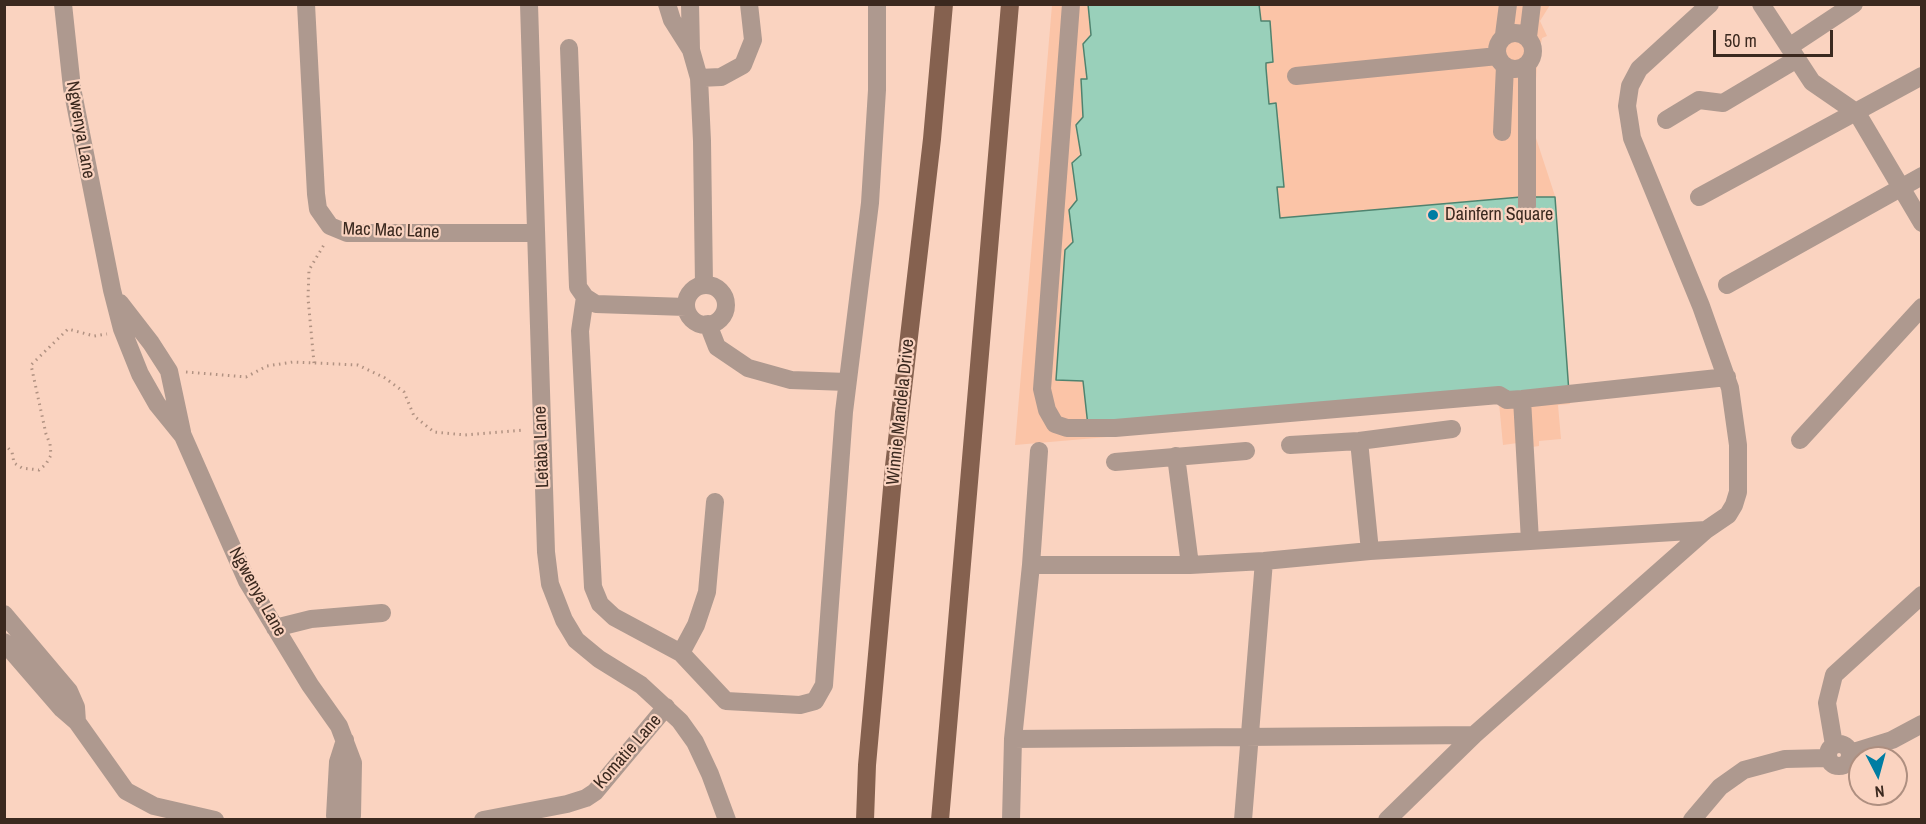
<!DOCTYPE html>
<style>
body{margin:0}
#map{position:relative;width:1926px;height:824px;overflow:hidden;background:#fad3c0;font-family:"Archivo Narrow",sans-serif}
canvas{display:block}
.frame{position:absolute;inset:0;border:6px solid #3b291f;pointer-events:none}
.north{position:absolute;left:1848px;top:746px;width:60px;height:60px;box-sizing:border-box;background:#fad3c0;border:2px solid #ae8f80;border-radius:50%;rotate:174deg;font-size:16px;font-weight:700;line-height:24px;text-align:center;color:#3b291f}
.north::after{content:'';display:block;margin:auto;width:21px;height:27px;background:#007da3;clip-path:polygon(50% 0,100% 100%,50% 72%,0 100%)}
.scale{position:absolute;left:1713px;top:30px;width:120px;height:27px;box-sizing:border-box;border:3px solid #3b291f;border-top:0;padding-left:8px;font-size:18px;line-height:21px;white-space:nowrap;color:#3b291f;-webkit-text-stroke:4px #fad3c0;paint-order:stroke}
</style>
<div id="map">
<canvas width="1926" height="824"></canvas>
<div class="frame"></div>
<div class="north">N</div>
<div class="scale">50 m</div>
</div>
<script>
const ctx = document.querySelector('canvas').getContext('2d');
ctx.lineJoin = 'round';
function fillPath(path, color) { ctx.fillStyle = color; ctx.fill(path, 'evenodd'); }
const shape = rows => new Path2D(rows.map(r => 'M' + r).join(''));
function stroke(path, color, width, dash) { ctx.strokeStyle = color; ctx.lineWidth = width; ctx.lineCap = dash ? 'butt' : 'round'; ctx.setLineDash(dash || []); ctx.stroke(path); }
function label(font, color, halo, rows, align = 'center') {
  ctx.font = font + ' "Archivo Narrow",sans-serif'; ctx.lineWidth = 4.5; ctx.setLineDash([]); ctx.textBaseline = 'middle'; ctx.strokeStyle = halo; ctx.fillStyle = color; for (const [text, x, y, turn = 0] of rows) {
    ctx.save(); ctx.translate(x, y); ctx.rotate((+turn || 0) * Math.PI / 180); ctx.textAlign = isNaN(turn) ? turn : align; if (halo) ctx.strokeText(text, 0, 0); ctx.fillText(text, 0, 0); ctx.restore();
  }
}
fillPath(shape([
 [1052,5,1550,5,1540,21,1547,36,1542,38,1537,64,1534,112,1535,135,1555,196,1561,273,1570,404,1558,405,1561,439,1539,441,1539,446,1526,448,1525,442,1503,445,1499,403,1015,445]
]), '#fbc4a7');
const building = shape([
 [1088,4,1259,4,1261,21,1270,21,1273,62,1266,63,1266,68,1269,104,1276,103,1284,187,1277,187,1280,218,1521,197,1555,197,1569,393,1088,426,1083,381,1056,380,1065,250,1073,242,1069,210,1077,200,1072,163,1081,155,1076,125,1083,117,1081,79,1087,79,1083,44,1091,35,1088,4]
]);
fillPath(building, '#99d0ba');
stroke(building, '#4f836f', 1.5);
stroke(shape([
 [314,363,308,298,309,270,325,243],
 [186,372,246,377,267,366,293,362,358,365,385,378,404,392,414,416,434,432,465,435,525,430],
 [4,444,12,452,14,463,22,468,39,470,46,464,51,455,50,444,46,434,31,365,68,329,94,336,107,334]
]), '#b19282', 3, [1.5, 4.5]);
stroke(shape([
 [63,4,72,88,112,290,122,329,140,374,157,404,183,436,247,581,310,685,339,726,353,763,352,816],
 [306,4,316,194,318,209,330,226,347,233,535,233],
 [529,4,546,552,550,584,564,620,576,640,599,659,641,685,680,721,695,742,710,774,727,820],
 [667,4,672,20,691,50],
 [690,4,691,50,699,78,702,141,704,285],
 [1071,4,1042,389,1047,410,1055,424,1067,428,1115,428,1499,395,1507,400,1522,399,1727,377],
 [1761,4,1812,82,1857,113,1922,223],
 '1497 51a18 18 0 1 1 36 0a18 18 0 1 1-36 0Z',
 [1504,35,1508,4],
 [1528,37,1532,4],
 [1789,47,1854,4],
 [569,48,578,287,585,297,596,304,686,307],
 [1527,65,1527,206],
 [1296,76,1498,56],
 [699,78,721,77,743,65,753,40,749,4],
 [1666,120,1699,100,1723,103,1797,59],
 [1502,132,1505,66],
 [1699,197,1922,76],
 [1727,285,1922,176],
 '686 305a20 20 0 1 1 40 0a20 20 0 1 1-40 0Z',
 [585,297,580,331,593,587,600,604,614,617,681,653,726,701,800,705,815,701,824,685,844,412,870,203,877,90,877,4],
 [120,303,151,343,169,371,182,432],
 [708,324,717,347,748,368,791,380,847,382],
 [1522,399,1530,541],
 [1800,440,1922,307],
 [1359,441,1370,551],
 [1290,445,1359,441,1452,429],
 [1176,456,1190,565],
 [1115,462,1246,451],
 [1031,565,1039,451],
 [4,614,69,691,76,707,77,722],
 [275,628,311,619,382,613],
 [4,642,62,709,77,722,126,791,154,806,215,820],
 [681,653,696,625,707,592,715,502],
 [1013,739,1474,735],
 '1828 755a11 11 0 1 1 22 0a11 11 0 1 1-22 0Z',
 [1834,745,1827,703,1834,675,1922,595],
 [1850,753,1892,740,1922,724],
 [335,816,338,762,345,740],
 [483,820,567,804,586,798,595,792,666,707],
 [1011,820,1013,739,1031,565,1190,565,1264,561,1370,551,1706,530],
 [1243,820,1264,561],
 [1387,820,1474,735,1706,530,1728,515,1734,505,1738,492,1738,445,1730,388,1701,306,1632,138,1627,106,1630,86,1639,69,1710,4],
 [1692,820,1720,787,1744,770,1785,759,1827,758]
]), '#ae998f', 18);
stroke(shape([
 [865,820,867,765,894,466,932,139,944,4],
 [940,820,1010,4]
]), '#85614f', 18);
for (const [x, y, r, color] of [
 [1433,215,6,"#007da3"]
]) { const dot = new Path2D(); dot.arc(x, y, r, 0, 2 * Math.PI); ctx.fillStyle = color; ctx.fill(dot); stroke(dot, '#fad3c0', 2); }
label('18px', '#3b291f', '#fad3c0', [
 ["Ngwenya Lane",80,130,80],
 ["Mac Mac Lane",391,231,2],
 ["Winnie Mandela Drive",901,412,-84],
 ["Letaba Lane",542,447,-92],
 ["Ngwenya Lane",257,592,61],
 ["Komatie Lane",628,752,-49]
]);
label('18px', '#3b291f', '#fad3c0', [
 ["Dainfern Square",1445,215]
], 'left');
</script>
